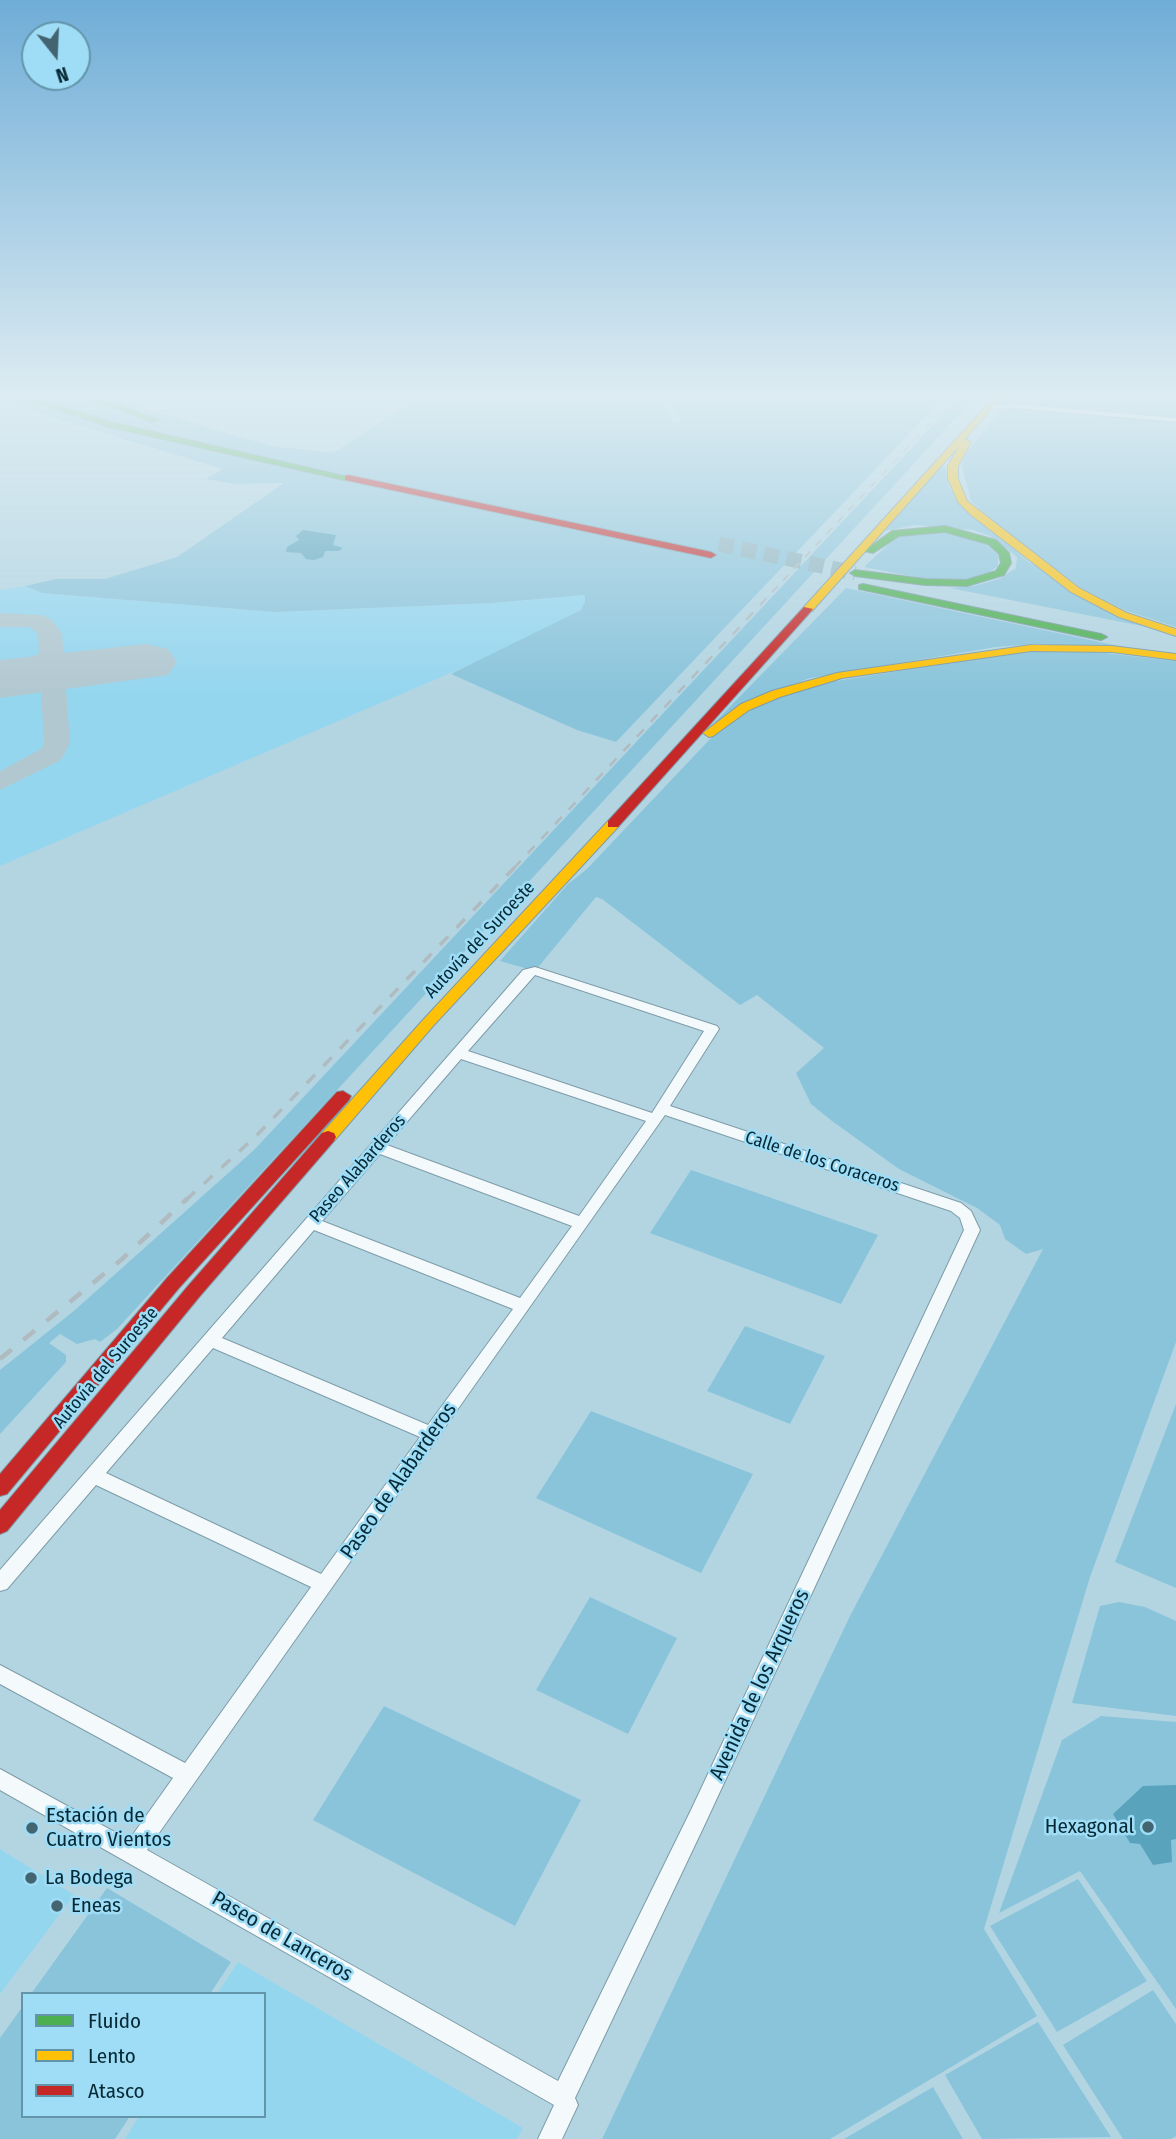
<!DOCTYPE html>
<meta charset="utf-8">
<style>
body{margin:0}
#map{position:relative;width:1176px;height:2139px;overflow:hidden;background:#b3d5e2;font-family:"Fira Sans Condensed",sans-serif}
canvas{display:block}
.legend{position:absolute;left:21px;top:1992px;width:245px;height:126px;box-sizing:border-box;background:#9fddf6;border:2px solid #6295a9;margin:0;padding:9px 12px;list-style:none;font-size:21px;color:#062935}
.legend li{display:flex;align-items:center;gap:14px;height:35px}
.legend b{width:35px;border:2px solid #6295a9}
.north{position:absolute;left:21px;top:21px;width:70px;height:70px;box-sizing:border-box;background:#9fddf6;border:2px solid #6295a9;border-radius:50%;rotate:162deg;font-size:19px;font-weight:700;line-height:28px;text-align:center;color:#062935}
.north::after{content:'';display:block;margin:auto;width:24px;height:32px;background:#436572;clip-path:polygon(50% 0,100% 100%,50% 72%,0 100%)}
</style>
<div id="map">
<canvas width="1176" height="2139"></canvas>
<ul class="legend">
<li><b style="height:9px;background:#4caf50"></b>Fluido</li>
<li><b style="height:9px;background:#ffc107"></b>Lento</li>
<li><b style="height:9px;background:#c62828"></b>Atasco</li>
</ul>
<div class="north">N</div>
</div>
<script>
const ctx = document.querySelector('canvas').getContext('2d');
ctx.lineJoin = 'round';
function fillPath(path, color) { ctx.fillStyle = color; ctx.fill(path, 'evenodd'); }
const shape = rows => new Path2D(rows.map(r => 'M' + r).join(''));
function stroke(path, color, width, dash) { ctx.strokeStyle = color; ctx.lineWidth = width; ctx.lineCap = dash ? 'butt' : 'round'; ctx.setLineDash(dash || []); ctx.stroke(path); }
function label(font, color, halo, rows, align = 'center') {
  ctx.font = font + ' "Fira Sans Condensed",sans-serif'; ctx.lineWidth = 5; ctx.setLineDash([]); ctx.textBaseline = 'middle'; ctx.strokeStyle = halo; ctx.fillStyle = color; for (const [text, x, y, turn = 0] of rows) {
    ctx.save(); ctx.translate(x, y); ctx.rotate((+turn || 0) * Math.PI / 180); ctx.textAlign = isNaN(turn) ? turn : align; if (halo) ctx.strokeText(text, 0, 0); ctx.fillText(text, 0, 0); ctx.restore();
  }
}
fillPath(shape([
 [25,586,42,593,274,612,492,603,585,595,585,602,581,610,511,647,0,866,0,590],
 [0,1849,74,1895,0,1994],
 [238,1962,523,2128,517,2139,125,2139,139,2116,264,2116,264,1994,217,1994]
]), '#95d6ef');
fillPath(shape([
 [0,394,106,394,158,413,272,446,333,453,424,394,660,394,673,423,681,422,667,394,947,394,616,742,577,730,451,674,581,610,585,602,585,595,492,603,274,612,42,593,25,586,56,579,105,579,177,557,284,483,235,484,206,479,223,469,51,417,0,399],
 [962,394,978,394,117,1329,100,1342,95,1339,77,1344,60,1334,49,1343,66,1355,66,1362,0,1434,0,1370,75,1310,254,1150],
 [1008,394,1176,394,1176,627,1127,611,1080,587,1000,527,971,501,962,466,964,455,1002,410],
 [941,466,946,469,948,486,961,505,1030,563,1152,628,950,588,974,586,999,579,1016,568,1017,557,990,536,973,530,915,525,885,531],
 [938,532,980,539,998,555,998,566,984,576,969,581,921,578,864,567,897,536],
 [846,588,1128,648,1036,644,996,647,810,678,739,706,707,730],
 [1077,650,1176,661,1176,1342,1090,1577,984,1929,1037,2016,830,2139,602,2139,850,1616,1043,1249,1026,1254,1005,1239,1000,1225,977,1208,899,1169,832,1121,811,1104,796,1073,824,1048,757,995,740,1005,602,899,596,897,535,971,500,961,568,884,587,869,711,738,727,724,763,703,817,684,1013,653],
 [691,1170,878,1235,841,1304,650,1233],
 [745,1326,825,1356,790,1424,707,1391],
 [1176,1404,1176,1588,1115,1562],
 [591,1411,753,1474,701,1573,536,1498],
 [590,1597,677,1638,628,1734,536,1690],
 [1119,1602,1145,1607,1176,1621,1176,1716,1072,1703,1100,1606],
 [384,1706,581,1800,515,1926,313,1820],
 [1101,1716,1176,1722,1176,2009,1080,1871,999,1913,1062,1740],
 [1078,1879,1147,1981,1057,2032,990,1926],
 [107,1888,231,1962,210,1994,31,1994],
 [1153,1990,1176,2024,1176,2136,1171,2139,1123,2139,1063,2045],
 [23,2006,23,2116,130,2116,115,2139,0,2139,0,2038],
 [1038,2022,1111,2137,982,2139,945,2075],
 [933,2087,963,2139,844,2139,885,2115]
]), '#8ac4db');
fillPath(shape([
 [303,530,336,535,333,545,343,548,339,551,325,551,323,557,314,560,306,559,301,553,286,552,287,547,299,540,296,536],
 [1176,1785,1176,1839,1171,1840,1172,1862,1153,1865,1140,1844,1130,1843,1113,1814,1143,1786]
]), '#59a3bd');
fillPath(shape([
 [0,613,41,615,51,619,62,634,70,743,61,760,0,790,0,771,41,749,44,743,40,674,14,683,0,684,0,672,17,667,39,653,38,634,30,627,0,627,0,613]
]), '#b2c8d0');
fillPath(shape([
 [146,644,168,649,177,662,168,675,0,698,0,660,146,644]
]), '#b2c8d0');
stroke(shape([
 [719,544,855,573]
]), '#90b3bf', 15, [15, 8]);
const street = shape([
 [1014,404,1176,418,1176,422,1014,408,989,409,985,407,989,405,1014,404],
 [535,967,717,1026,719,1029,670,1106,961,1203,971,1211,980,1230,705,1824,575,2098,578,2105,562,2139,538,2139,554,2105,0,1790,0,1769,129,1840,173,1778,0,1684,0,1665,185,1763,311,1587,96,1485,7,1589,0,1591,0,1570,523,970,535,967],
 [535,975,704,1031,652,1113,468,1051,535,975],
 [461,1059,646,1121,579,1216,387,1145,461,1059],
 [665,1115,951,1211,960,1218,964,1230,691,1810,558,2081,147,1850,665,1115],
 [380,1154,572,1226,520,1298,322,1221,380,1154],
 [314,1230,513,1309,428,1425,222,1338,314,1230],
 [213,1348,420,1437,321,1574,106,1473,213,1348]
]);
const fast = shape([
 [11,394,22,394,111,422,353,478,348,481,109,427,11,394],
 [77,394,88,394,159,420,152,422,77,394],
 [945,526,996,540,1009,553,1011,563,1004,575,967,586,925,585,855,576,850,573,855,570,925,579,966,580,996,571,1001,563,999,554,988,544,945,532,899,536,873,553,864,551,892,531,945,526],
 [863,584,1101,634,1107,637,1101,640,859,589,859,585,863,584]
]);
const slow = shape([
 [997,394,1005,394,965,439,971,442,958,466,958,479,967,501,1079,588,1127,613,1176,629,1176,636,1119,617,1071,592,971,515,958,502,948,479,948,466,959,446,812,611,804,611,804,607,997,394],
 [1031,645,1112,646,1176,654,1176,660,1112,652,1031,651,842,678,780,697,749,710,713,736,709,737,703,733,741,704,772,691,837,673,1031,645],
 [613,820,620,824,618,827,433,1026,334,1141,322,1141,320,1137,322,1133,423,1020,608,821,613,820]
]);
const jam = shape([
 [348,475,711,552,716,555,711,558,345,480,345,476,348,475],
 [804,607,813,609,618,827,608,827,608,821,804,607],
 [343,1091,351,1096,349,1100,179,1288,7,1494,0,1496,0,1474,167,1278,337,1092,343,1091],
 [328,1131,334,1133,336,1137,334,1141,200,1296,7,1531,0,1534,0,1510,188,1286,322,1133,328,1131]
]);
stroke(street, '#7d9ca8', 2);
stroke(fast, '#7d9ca8', 2);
stroke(slow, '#7d9ca8', 2);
stroke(jam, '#7d9ca8', 2);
fillPath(street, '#f4f9fb');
fillPath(fast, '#4caf50');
fillPath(slow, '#ffc107');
fillPath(jam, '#c62828');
stroke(shape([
 [761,604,958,394]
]), '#b0bbbf', 2, [8, 8]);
stroke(shape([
 [514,868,762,603]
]), '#b0bbbf', 2.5, [10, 10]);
stroke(shape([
 [186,1200,256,1136,515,867]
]), '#b0bbbf', 3.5, [12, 12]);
stroke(shape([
 [0,1359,121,1260,188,1198]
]), '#b0bbbf', 4.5, [15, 15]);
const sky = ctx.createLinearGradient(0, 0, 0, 693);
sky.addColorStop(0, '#6fadd7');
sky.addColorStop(0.57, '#ddecf2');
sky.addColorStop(1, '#ddecf200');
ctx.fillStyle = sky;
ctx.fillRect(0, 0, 1176, 693);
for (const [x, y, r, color] of [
 [1148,1827,7,"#436572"],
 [32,1828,7,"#436572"],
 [31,1878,7,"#436572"],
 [57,1906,7,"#436572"]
]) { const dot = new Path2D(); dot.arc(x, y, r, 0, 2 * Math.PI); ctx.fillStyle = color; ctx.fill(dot); stroke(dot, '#9fddf6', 2.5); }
label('18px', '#062935', '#9fddf6', [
 ["Autovía del Suroeste",480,940,-47],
 ["Calle de los Coraceros",822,1162,18],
 ["Paseo Alabarderos",358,1169,-49],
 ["Autovía del Suroeste",106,1368,-50]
]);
label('21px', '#062935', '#9fddf6', [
 ["Paseo de Alabarderos",399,1481,-55],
 ["Avenida de los Arqueros",760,1685,-65],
 ["Paseo de Lanceros",282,1937,30]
]);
label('21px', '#062935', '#9fddf6', [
 ["Estación de",46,1816],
 ["Cuatro Vientos",46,1840],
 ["Hexagonal",1134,1827,"right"],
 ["La Bodega",45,1878],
 ["Eneas",71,1906]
], 'left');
</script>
